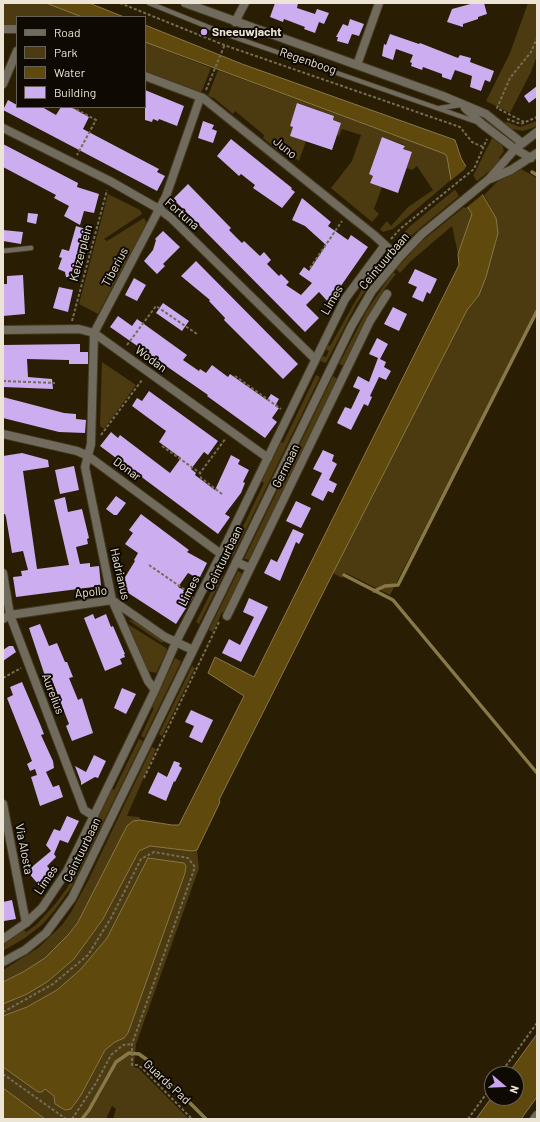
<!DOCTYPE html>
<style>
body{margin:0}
#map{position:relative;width:540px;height:1122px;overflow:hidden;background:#291e03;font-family:Barlow,sans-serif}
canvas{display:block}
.frame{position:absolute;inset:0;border:4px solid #ece4d5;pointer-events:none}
.legend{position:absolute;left:16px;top:16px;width:130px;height:92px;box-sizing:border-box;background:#0e0902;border:1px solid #676156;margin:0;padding:5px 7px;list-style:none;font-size:12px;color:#ece4d5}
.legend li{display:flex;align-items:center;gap:8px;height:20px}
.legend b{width:20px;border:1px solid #676156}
.north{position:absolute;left:484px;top:1066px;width:40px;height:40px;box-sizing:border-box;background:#0e0902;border:1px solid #676156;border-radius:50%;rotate:109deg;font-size:11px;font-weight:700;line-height:16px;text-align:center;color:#ece4d5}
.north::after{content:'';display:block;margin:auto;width:14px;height:18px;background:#c7a6ef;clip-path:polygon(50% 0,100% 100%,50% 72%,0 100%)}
</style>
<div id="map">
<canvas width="540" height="1122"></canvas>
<div class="frame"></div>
<ul class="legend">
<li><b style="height:5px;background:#716b5e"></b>Road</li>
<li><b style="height:11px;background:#4c3a10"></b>Park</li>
<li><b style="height:11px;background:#5f490c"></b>Water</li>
<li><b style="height:11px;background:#cbadf0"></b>Building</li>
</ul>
<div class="north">N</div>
</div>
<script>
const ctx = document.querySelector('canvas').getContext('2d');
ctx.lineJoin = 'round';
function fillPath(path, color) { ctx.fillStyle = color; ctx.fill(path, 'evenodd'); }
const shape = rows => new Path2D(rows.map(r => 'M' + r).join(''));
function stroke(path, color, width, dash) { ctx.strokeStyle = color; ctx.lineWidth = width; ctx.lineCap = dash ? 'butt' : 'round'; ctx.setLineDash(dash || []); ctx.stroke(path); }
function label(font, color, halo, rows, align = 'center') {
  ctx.font = font + ' Barlow,sans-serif'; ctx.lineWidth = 4; ctx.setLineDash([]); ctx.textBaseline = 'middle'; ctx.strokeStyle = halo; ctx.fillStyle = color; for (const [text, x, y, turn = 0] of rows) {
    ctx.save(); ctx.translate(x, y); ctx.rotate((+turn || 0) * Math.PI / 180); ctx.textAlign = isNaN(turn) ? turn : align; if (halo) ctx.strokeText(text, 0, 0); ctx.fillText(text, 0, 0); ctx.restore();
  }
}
fillPath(shape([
 [3,3,46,3,82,17,17,17,17,24,3,24],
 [528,3,537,3,537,56,530,74,510,113,486,101,510,53],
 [145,42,211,68,201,93,145,71],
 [218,70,445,154,447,157,451,180,393,229,383,232,380,229,387,221,391,226,408,207,433,190,417,166,412,170,406,168,412,153,403,149,405,145,382,137,369,174,373,176,371,183,382,187,374,209,379,214,372,222,331,188,352,161,361,135,342,129,339,136,337,135,341,123,333,120,334,116,298,103,290,126,293,127,306,141,299,161,287,151,284,155,263,138,264,135,235,111,233,114,214,98,208,96],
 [537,121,537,126,535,127,523,131,512,129,504,123,507,122,520,127],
 [493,136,501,142,504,151,499,158,501,159,494,167,406,240,396,242,409,227,474,174],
 [521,169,537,178,537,311,390,595,346,573,342,578,333,573,467,310,479,295,486,277,498,233,496,218,484,195,500,179],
 [108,194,140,210,142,214,104,239,107,241,144,218,147,223,98,314,79,304],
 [467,206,472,214,458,254,452,226,411,261,400,273,396,269,422,241,464,207,465,208],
 [380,260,384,264,357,303,326,363,320,361,322,356,326,357,329,351,325,349,327,345,330,346,361,291,375,269,373,267],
 [393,272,396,274,382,292,384,294,344,366,339,364,367,310],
 [102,362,136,385,104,429,100,426],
 [316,375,320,377,232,558,226,555,234,538,237,539,264,483,261,481,281,442,283,443],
 [333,376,338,379,251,560,244,559],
 [238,571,243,574,225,612,222,612,213,632,209,630],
 [220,574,223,576,199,624,196,622],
 [128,620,134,621,164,640,162,643],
 [126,623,166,648,167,651,156,673,147,671],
 [175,658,181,661,180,664,144,738,141,736,154,708,152,707],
 [192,666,195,668,162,736,159,734],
 [139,739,143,741,71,888,55,910,43,924,25,938,3,951,3,947,5,945,4,942,24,930,26,932,36,925,56,903,67,888,90,842,87,840,112,789,114,790],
 [152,747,156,749,127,816,139,817,140,820,133,821,127,826,82,915,69,934,45,958,23,972,3,982,3,970,38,948,62,925,71,912,88,881],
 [150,846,192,851,197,850,199,868,136,1044,134,1067,138,1068,189,1119,113,1119,116,1109,112,1106,106,1119,45,1119,3,1088,3,1067,38,1092,42,1092,45,1089,54,1096,55,1104,65,1110,72,1108,88,1082,105,1050,115,1042,124,1038,128,1033,185,873,186,869,184,863,148,858,107,938,81,969,57,990,27,1007,3,1016,3,1004,46,982,74,959,103,919,136,853]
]), '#4c3a10');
const water = shape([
 [46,3,89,3,124,17,82,17,46,3],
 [145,25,242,64,455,140,461,158,496,218,498,233,486,277,479,295,467,310,333,573,219,800,220,802,197,850,192,851,150,846,139,851,103,919,74,959,47,982,27,994,3,1004,3,982,23,972,45,958,69,934,78,922,127,826,133,821,140,820,172,825,179,825,244,696,208,673,215,657,254,677,459,265,458,254,472,214,451,180,447,157,445,154,145,42,145,25],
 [148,858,184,863,186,866,185,873,128,1033,124,1038,115,1042,105,1050,81,1095,71,1109,65,1110,55,1104,54,1096,45,1089,42,1092,38,1092,3,1067,3,1016,27,1007,57,990,81,969,107,938,148,858],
 [537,1034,537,1097,521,1119,476,1119,492,1097,516,1098,516,1074,508,1074,537,1034],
 [3,1088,45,1119,3,1119,3,1088]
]);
fillPath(water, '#5f490c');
stroke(water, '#897848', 1);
fillPath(shape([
 [467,165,484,193,466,208,450,181,464,170]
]), '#291e03');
stroke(shape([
 [532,172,537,175],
 [344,575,393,600,537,773],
 [374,591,385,586,398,585,537,311],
 [82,1119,89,1110,116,1062,129,1053,139,1054,146,1059,206,1119]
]), '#897848', 3.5);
fillPath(shape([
 [275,3,298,3,297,8,315,14,317,9,329,13,324,24,319,22,315,33,304,29,305,27,284,19,283,22,270,17],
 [474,3,484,3,487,14,478,17,478,19,463,24,463,27,447,22,452,9],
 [350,19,364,24,359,36,352,34,348,44,337,41,338,37,336,37,343,24,348,26],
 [390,34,419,44,420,43,458,58,460,55,471,58,470,62,494,71,490,82,485,80,481,91,470,87,472,76,455,70,451,80,442,77,442,74,423,67,422,70,411,66,412,63,410,62,413,55,396,49,393,60,382,56,384,44,386,45],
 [537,86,537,97,529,103,524,96],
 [145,90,184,106,177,126,159,119,158,121,153,119,152,122,145,120],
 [8,100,17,105,17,107,42,107,56,115,61,107,71,107,89,117,83,129,159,169,157,172,165,176,157,191,3,110],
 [297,103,334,116,333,120,341,123,332,150,290,136,293,127,290,126],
 [203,121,214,125,212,129,217,131,213,143,198,138],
 [382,137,405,146,403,149,412,152,398,193,370,183,373,176,369,174],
 [231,139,292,188,291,189,295,192,282,208,253,188,255,185,241,174,239,176,217,156],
 [3,144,78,183,77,187,99,194,94,213,84,211,80,225,64,216,69,206,54,198,56,195,3,167],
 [188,184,227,224,231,228,229,230,242,243,244,241,260,256,264,252,271,260,267,264,279,276,281,274,289,282,286,285,301,295,312,283,299,274,304,267,309,271,326,245,305,226,292,220,302,198,331,222,328,226,348,240,351,235,368,247,329,303,319,292,306,305,319,318,305,332,175,201,174,198],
 [28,213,38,214,36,224,27,222],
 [76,226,89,230,75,277,66,277,65,272,58,269,62,258,59,257,62,249,69,251],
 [3,230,23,232,21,244,3,241],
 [163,231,180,247,163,264,165,266,157,274,144,261,153,250,156,240,155,239],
 [196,261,298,364,283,379,224,320,225,318,209,301,210,300,181,276],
 [415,269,437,279,430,294,427,292,423,302,412,297,417,287,408,283],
 [23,275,25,314,3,316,3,284,7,284,7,276],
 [134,278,146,285,137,301,125,295],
 [59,287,73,290,68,312,53,308],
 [163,303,189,321,182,331,156,313],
 [393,307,407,314,399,331,384,324],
 [118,316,132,326,137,319,187,355,183,360,199,371,200,369,206,373,212,365,228,377,230,374,267,400,271,394,279,399,275,406,279,408,272,418,277,422,265,438,207,396,208,395,110,327],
 [377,338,388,344,380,359,386,362,384,367,391,371,386,380,379,377,370,396,372,397,368,406,364,404,351,430,337,423,345,407,351,409,360,390,353,387,358,376,369,382,378,358,369,354],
 [80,344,80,352,88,352,88,364,69,364,69,360,27,359,28,377,52,379,53,389,3,387,3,345],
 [149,391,218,441,208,455,204,452,191,469,196,473,195,475,215,490,231,455,240,460,238,464,249,470,243,482,245,483,241,493,225,514,230,517,218,534,100,446,111,432,118,438,120,435,170,473,181,458,159,442,166,431,132,406,137,398,142,401],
 [3,397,64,413,76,414,76,419,86,420,85,433,59,432,3,418],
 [323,450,334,455,332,461,337,464,329,480,337,484,333,493,328,491,323,501,311,495,322,473,313,469],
 [22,453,48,460,49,467,23,471,37,569,69,565,54,500,65,497,68,512,82,509,89,538,87,539,88,544,76,547,80,564,90,563,90,567,99,566,101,586,16,597,13,577,22,576,21,571,28,570,23,551,12,553,6,517,5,514,3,514,3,456],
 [74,466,79,490,60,494,55,470],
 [116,496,126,503,117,515,114,515,106,509],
 [296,501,311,508,301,528,286,521],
 [141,514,189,550,187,552,207,563,199,579,188,573,178,587,184,590,183,592,193,597,176,624,119,587,135,561,134,560,138,553,125,544,133,533,129,530],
 [293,529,304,534,299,544,296,542,280,581,264,573,271,559,277,562],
 [249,598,268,607,241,662,222,653,229,639,240,645,254,617,243,612],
 [93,614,95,619,106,614,111,627,113,626,125,654,124,654,125,657,120,659,122,664,105,671,84,618],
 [40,624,49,646,57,643,65,662,67,662,73,677,69,678,78,700,82,698,93,733,72,741,66,726,69,724,52,680,49,681,47,676,45,676,29,628],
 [9,646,13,646,16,652,3,661,3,650],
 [22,682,40,724,44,734,41,735,53,761,54,768,46,772,53,787,59,785,63,797,40,806,31,777,37,775,35,769,30,771,27,764,32,761,7,698,13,695,10,687],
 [122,688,136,694,126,714,114,708],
 [191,710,213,720,202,743,189,737,194,726,185,722],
 [94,755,106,761,98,778,95,777,81,785,81,782,75,766,86,772],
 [174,761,180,763,179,766,182,768,175,782,174,781,166,801,148,793,158,772,167,777],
 [67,816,79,821,68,843,60,840,54,854,56,857,47,866,52,872,38,884,27,871,51,851,46,845,54,829,60,831],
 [12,900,16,919,4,921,3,902]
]), '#cbadf0');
const service = shape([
 [149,3,228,35,477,122],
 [440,108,460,105],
 [3,251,31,248]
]);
const minor = shape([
 [185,3,443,96,486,114,522,143],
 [235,22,245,3],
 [3,29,17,29],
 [357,65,379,3],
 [145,76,203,98,374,235,399,258],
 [3,84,17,51],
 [465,108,482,124,515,149],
 [3,128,110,181,159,209,171,218,315,359],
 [3,330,79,329,94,333,268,458],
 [3,434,77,451,88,456,221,554],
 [236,562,250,568],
 [3,573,10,615,84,810,94,816],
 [227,616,370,321,387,294],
 [3,619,10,615,112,600,165,637,193,650],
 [155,690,148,681,112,600,85,467,91,444,94,333,166,196,200,98],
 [3,804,26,923],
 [3,939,26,923,42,908,67,871,155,690,176,642,221,554,345,299,385,245]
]);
const tertiary = shape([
 [515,149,531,158],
 [490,179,511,170,537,153],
 [3,962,25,950,46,933,72,898,331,368,351,327,372,291,399,258,422,234,489,179,515,149,537,132],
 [534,1119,537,1115]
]);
stroke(service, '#443a20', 6);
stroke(minor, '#443a20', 10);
stroke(tertiary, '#443a20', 10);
stroke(shape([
 [120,3,224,45,460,127,472,142,483,147],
 [206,90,225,44],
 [72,107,96,120,77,155],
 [507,119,521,124,537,117],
 [524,122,497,108,510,78,531,52,537,38],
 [391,239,400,229,474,169,487,139],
 [310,268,342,221],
 [72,321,107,190],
 [127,345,156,306,197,334],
 [235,376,281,409],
 [3,381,55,383],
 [101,435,142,380],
 [162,446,200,473],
 [222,494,201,478,200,473,226,438],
 [149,565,191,594],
 [3,678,21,668],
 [144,778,219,622],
 [3,1012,53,984,88,955,111,918,141,859,154,852,188,858,195,867,132,1044,132,1065,138,1065,143,1069,192,1119],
 [3,1074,66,1119],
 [500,1074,537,1023],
 [72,1119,96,1083,111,1055,123,1045,132,1044],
 [468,1119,492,1086]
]), '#766d56', 2, [3, 2]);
stroke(service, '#716b5e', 4.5);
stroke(minor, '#716b5e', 8);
stroke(tertiary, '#716b5e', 8);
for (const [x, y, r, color] of [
 [204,32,4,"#c7a6ef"]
]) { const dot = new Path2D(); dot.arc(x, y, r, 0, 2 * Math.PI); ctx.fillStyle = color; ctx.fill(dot); stroke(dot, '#0e0902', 1.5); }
label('bold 12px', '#ece4d5', '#0e0902', [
 ["Sneeuwjacht",212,32]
], 'left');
label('12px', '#ece4d5', '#0e0902', [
 ["Regenboog",308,61,19],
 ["Juno",285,148,39],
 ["Fortuna",182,214,41],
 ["Keizerplein",81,253,-75],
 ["Ceintuurbaan",384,261,-50],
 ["Tiberius",115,267,-62],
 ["Limes",332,300,-60],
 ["Wodan",151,359,36],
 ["Germaan",286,466,-64],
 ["Donar",127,469,36],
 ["Ceintuurbaan",224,558,-64],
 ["Hadrianus",120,574,77],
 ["Limes",189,591,-63],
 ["Apollo",91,592,-6],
 ["Aurelius",53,694,69],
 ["Via Alosta",24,849,79],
 ["Ceintuurbaan",82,850,-64],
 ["Limes",46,880,-56],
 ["Guards Pad",167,1082,43]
]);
</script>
